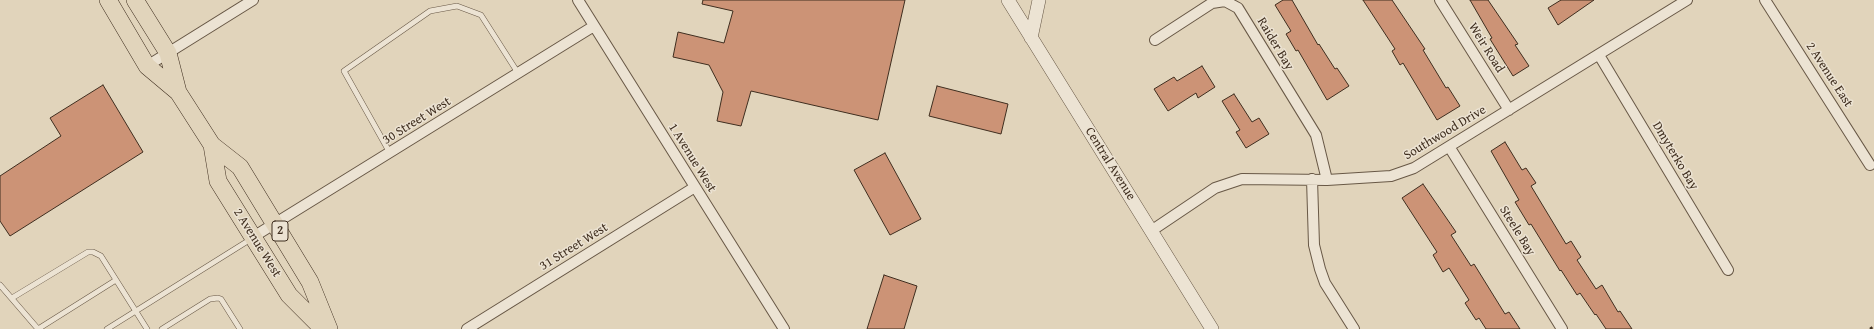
<!DOCTYPE html>
<style>
body{margin:0}
canvas{display:block;background:#e1d4bb}
</style>
<canvas width="1874" height="329"></canvas>
<script>
const ctx = document.querySelector('canvas').getContext('2d');
ctx.lineJoin = 'round';
function fillPath(path, color) { ctx.fillStyle = color; ctx.fill(path, 'evenodd'); }
const shape = rows => new Path2D(rows.map(r => 'M' + r).join(''));
function stroke(path, color, width, dash) { ctx.strokeStyle = color; ctx.lineWidth = width; ctx.lineCap = dash ? 'butt' : 'round'; ctx.setLineDash(dash || []); ctx.stroke(path); }
function label(font, color, halo, rows, align = 'center') {
  ctx.font = font + ' "Gentium Book Plus",serif'; ctx.lineWidth = 3; ctx.setLineDash([]); ctx.textBaseline = 'middle'; ctx.strokeStyle = halo; ctx.fillStyle = color; for (const [text, x, y, turn = 0] of rows) {
    ctx.save(); ctx.translate(x, y); ctx.rotate((+turn || 0) * Math.PI / 180); ctx.textAlign = isNaN(turn) ? turn : align; if (halo) ctx.strokeText(text, 0, 0); ctx.fillText(text, 0, 0); ctx.restore();
  }
}
const building = shape([
 [703,0,905,0,878,120,751,91,741,126,717,121,723,92,709,65,673,57,678,32,724,43,733,11,702,4,703,0],
 [1283,0,1292,0,1318,45,1319,44,1335,69,1337,68,1349,86,1327,100,1298,50,1296,51,1286,34,1291,31,1275,5,1283,0],
 [1363,0,1392,0,1425,49,1423,50,1446,88,1448,87,1460,106,1437,120,1403,63,1400,65,1392,51,1395,49,1363,0],
 [1470,0,1488,0,1518,44,1515,45,1529,66,1513,76,1490,39,1492,38,1470,0],
 [1561,0,1594,0,1558,25,1548,8,1561,0],
 [1202,66,1215,87,1198,98,1196,93,1168,111,1154,89,1174,77,1177,81,1202,66],
 [103,85,143,152,10,236,0,221,0,176,61,136,50,118,103,85],
 [937,86,1008,104,1001,134,929,116,937,86],
 [1234,94,1252,122,1259,118,1269,134,1246,148,1236,132,1240,130,1222,101,1234,94],
 [1505,142,1522,170,1526,168,1536,183,1531,186,1566,244,1571,241,1581,257,1577,260,1596,289,1602,285,1618,312,1620,311,1632,329,1606,329,1596,314,1595,315,1580,293,1577,295,1561,270,1560,271,1531,224,1529,225,1515,202,1519,200,1491,151,1505,142],
 [885,153,921,219,890,235,854,170,885,153],
 [1423,184,1456,232,1451,235,1471,266,1474,264,1505,314,1509,312,1520,329,1486,329,1479,318,1476,320,1465,303,1469,300,1449,268,1443,272,1433,255,1437,252,1402,198,1423,184],
 [884,275,917,286,904,329,867,329,884,275]
]);
fillPath(building, '#cc9376');
stroke(building, '#3f2e1f', 1);
const service = shape([
 [390,153,344,71,430,11,457,6,481,15,518,73],
 [0,285,38,329],
 [12,298,88,252,93,252,101,256,147,329],
 [38,329,116,280],
 [107,329,251,239],
 [162,329,210,299,218,298,221,299,240,329]
]);
const minor = shape([
 [578,0,784,329],
 [1440,0,1509,110],
 [1765,0,1870,165],
 [1155,40,1212,3,1225,1,1238,8,1316,135,1327,180],
 [1599,55,1728,270],
 [147,66,253,0],
 [1450,148,1562,329],
 [1312,179,1314,245,1320,269,1325,283,1354,329],
 [1151,231,1215,188,1242,179,1327,180,1391,176,1414,168,1687,0],
 [253,237,594,26],
 [467,329,695,187]
]);
const tertiary = shape([
 [1008,0,1212,329],
 [1031,38,1039,0]
]);
const trunk = shape([
 [108,0,147,66,178,92,212,145,240,167,310,282,329,329],
 [135,0,168,53,178,92],
 [212,145,218,181,289,295,323,329]
]);
stroke(service, '#685846', 6);
stroke(minor, '#685846', 12);
stroke(tertiary, '#685846', 14);
stroke(trunk, '#3f2e1f', 18);
stroke(shape([
 [1870,329,1874,326]
]), '#3f2e1f', 2.5, [3, 2]);
stroke(service, '#ece3d3', 5);
stroke(minor, '#ece3d3', 10);
stroke(tertiary, '#ece3d3', 13);
stroke(trunk, '#e1d4bb', 17);
for (const [x, y, w] of [
 [280,231,16]
]) { const box = new Path2D(); box.roundRect(x - w / 2, y - 10, w, 20, 3); ctx.fillStyle = '#ece3d3'; ctx.fill(box); stroke(box, '#3f2e1f', 1); }
label('bold 12px', '#3f2e1f', null, [
 ["2",280,231]
]);
label('13px', '#3f2e1f', '#ece3d3', [
 ["Raider Bay",1275,44,59],
 ["Weir Road",1486,48,58],
 ["2 Avenue East",1829,75,57],
 ["30 Street West",417,121,-32],
 ["Southwood Drive",1445,133,-31],
 ["Dmyterko Bay",1675,156,59],
 ["1 Avenue West",692,158,58],
 ["Central Avenue",1110,164,58],
 ["Steele Bay",1517,231,58],
 ["2 Avenue West",257,243,58],
 ["31 Street West",574,247,-32]
]);
</script>
